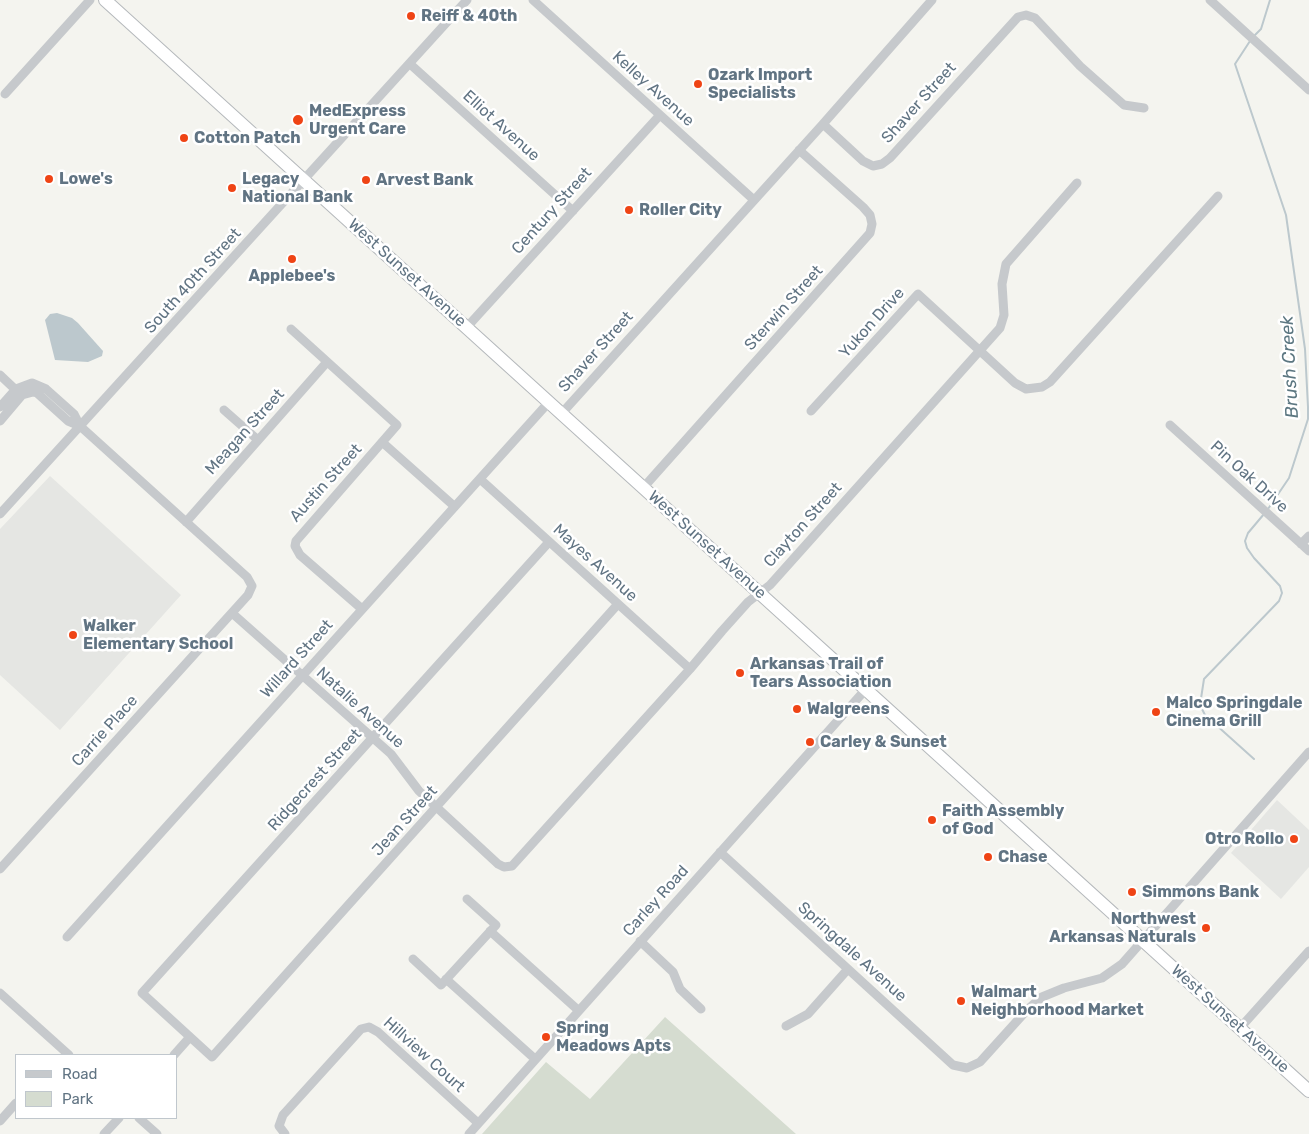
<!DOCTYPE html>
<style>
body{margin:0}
#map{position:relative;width:1309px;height:1134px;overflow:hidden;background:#f4f4ef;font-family:Rubik,sans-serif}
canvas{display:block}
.legend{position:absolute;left:15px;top:1054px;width:162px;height:65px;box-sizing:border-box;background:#fff;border:1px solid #c0c7cd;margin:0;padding:6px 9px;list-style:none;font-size:15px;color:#617483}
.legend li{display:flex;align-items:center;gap:10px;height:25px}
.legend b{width:25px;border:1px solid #c0c7cd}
</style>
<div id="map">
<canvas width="1309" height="1134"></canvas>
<ul class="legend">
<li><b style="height:6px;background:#c6c9cc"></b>Road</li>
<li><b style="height:14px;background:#d5dcd0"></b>Park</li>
</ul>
</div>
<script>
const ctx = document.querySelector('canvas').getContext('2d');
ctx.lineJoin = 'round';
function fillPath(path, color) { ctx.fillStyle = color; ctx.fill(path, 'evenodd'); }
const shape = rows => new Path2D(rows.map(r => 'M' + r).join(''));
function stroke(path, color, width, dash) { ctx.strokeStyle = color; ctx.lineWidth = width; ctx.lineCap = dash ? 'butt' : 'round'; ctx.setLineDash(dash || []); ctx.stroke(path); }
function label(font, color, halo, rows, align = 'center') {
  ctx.font = font + ' Rubik,sans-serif'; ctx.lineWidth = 5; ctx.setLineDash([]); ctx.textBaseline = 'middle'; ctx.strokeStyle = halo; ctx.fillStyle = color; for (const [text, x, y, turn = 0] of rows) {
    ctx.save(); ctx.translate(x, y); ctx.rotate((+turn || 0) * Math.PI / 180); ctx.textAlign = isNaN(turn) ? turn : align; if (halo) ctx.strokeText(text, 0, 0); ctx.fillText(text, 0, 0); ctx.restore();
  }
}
fillPath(shape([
 [50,476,181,595,60,730,0,675,0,529],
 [1277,800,1309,830,1309,867,1281,899,1231,853]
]), '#e5e6e3');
fillPath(shape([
 [665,1017,796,1134,482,1134,546,1062,590,1099]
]), '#d5dcd0');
fillPath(shape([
 [57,313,72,318,78,323,103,351,102,356,88,362,55,360,45,320,50,314]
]), '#bcc8cd');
stroke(shape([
 [1255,35,1261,29,1270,0],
 [1250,41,1235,64,1286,215,1305,349,1308,407,1308,419,1289,478,1268,509],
 [1254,759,1205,715,1200,705,1204,679,1279,601,1282,593,1280,586,1254,558,1247,548,1245,541,1248,533,1264,514]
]), '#bcc8cd', 2);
const highway = shape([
 [105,0,1309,1091]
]);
stroke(highway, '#b5b9bc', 14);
stroke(shape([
 [533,0,754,200],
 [1210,0,1309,90],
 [410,64,573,211],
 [5,94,90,0],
 [823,124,932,0],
 [467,327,660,115],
 [291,329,397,425,296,541,295,546,300,555,362,609],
 [0,375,18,392],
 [0,407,16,389,32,383,46,389,74,414,80,426],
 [224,410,258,440],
 [811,411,918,294,1015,383,1026,389,1042,387,1050,382,1218,196],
 [562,413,823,124,863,161,873,166,882,164,890,158,1018,17,1026,15,1035,18,1080,66,1124,105,1144,108],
 [0,421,22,395,33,392,37,393,68,421,80,426,247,577,252,586,248,595,0,869],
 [1170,425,1309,551],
 [382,442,454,506],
 [480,479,690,669],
 [643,488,870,233,872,224,870,215,863,207,799,150],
 [0,514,467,0],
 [186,522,327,362],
 [549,542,142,993,212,1057,618,604],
 [1301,544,1309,536],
 [232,613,391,754,419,791,498,864,504,867,512,866,690,669,722,631,748,602,770,585,1000,328,1004,315,1002,284,1006,264,1077,183],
 [720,852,953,1065,967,1068,980,1062,1027,1010,1042,997,1064,988,1102,978,1122,964,1309,752],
 [490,931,578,1010],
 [67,937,549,402],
 [640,941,673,972,680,989,701,1009],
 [413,959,441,985,496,925,467,899],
 [446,979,535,1059],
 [0,993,69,1055],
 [786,1026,808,1014,848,969],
 [1240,1028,1309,951],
 [174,1055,190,1037],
 [139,1118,157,1134],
 [0,1121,16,1103],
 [104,1134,119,1118],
 [285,1134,279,1126,283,1115,361,1029,369,1027,378,1032,478,1123],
 [469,1134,866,689]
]), '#c6c9cc', 9);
stroke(highway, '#fff', 12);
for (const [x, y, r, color] of [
 [411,16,5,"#ef4415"],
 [698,84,5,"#ef4415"],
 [298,120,6,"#ef4415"],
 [184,138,5,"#ef4415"],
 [49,179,5,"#ef4415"],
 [366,180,5,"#ef4415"],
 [232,188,5,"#ef4415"],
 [629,210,5,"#ef4415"],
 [292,259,5,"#ef4415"],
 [73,635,5,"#ef4415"],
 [740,673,5,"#ef4415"],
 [797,709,5,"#ef4415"],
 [1156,712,5,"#ef4415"],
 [810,742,5,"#ef4415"],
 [932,820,5,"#ef4415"],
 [1294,839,5,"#ef4415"],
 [988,857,5,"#ef4415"],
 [1132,892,5,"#ef4415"],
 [1206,928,5,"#ef4415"],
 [961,1001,5,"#ef4415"],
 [546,1037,5,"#ef4415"]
]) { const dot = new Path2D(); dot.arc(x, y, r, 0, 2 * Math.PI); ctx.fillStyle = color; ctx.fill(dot); stroke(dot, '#fff', 2); }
label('bold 16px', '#617483', '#fff', [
 ["Reiff & 40th",421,16],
 ["Ozark Import",708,75],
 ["Specialists",708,93],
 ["MedExpress",309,111],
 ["Urgent Care",309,129],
 ["Cotton Patch",194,138],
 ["Lowe's",59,179],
 ["Legacy",242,179],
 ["National Bank",242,197],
 ["Arvest Bank",376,180],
 ["Roller City",639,210],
 ["Applebee's",292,276,"center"],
 ["Walker",83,626],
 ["Elementary School",83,644],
 ["Arkansas Trail of",750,664],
 ["Tears Association",750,682],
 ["Malco Springdale",1166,703],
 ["Cinema Grill",1166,721],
 ["Walgreens",807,709],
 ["Carley & Sunset",820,742],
 ["Faith Assembly",942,811],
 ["of God",942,829],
 ["Otro Rollo",1284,839,"right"],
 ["Chase",998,857],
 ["Simmons Bank",1142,892],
 ["Northwest",1196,919,"right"],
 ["Arkansas Naturals",1196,937,"right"],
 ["Walmart",971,992],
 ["Neighborhood Market",971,1010],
 ["Spring",556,1028],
 ["Meadows Apts",556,1046]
], 'left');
label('16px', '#617483', '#fff', [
 ["Kelley Avenue",653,89,42],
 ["Shaver Street",919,103,-48],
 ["Elliot Avenue",501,126,42],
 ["Century Street",552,211,-48],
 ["West Sunset Avenue",407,273,42],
 ["South 40th Street",193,281,-48],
 ["Sterwin Street",784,308,-48],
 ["Yukon Drive",872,323,-48],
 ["Shaver Street",596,352,-48],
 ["Meagan Street",245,432,-48],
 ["Pin Oak Drive",1249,477,42],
 ["Austin Street",326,483,-48],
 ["Clayton Street",803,525,-48],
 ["West Sunset Avenue",707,545,42],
 ["Mayes Avenue",595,563,42],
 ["Willard Street",297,659,-48],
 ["Natalie Avenue",360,708,42],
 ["Carrie Place",105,731,-48],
 ["Ridgecrest Street",315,780,-48],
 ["Jean Street",405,821,-48],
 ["Carley Road",656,901,-48],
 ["Springdale Avenue",852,952,42],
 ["West Sunset Avenue",1230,1019,42],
 ["Hillview Court",424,1055,42]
]);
label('italic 18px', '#5c7781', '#fff', [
 ["Brush Creek",1290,367,-93]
]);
</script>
